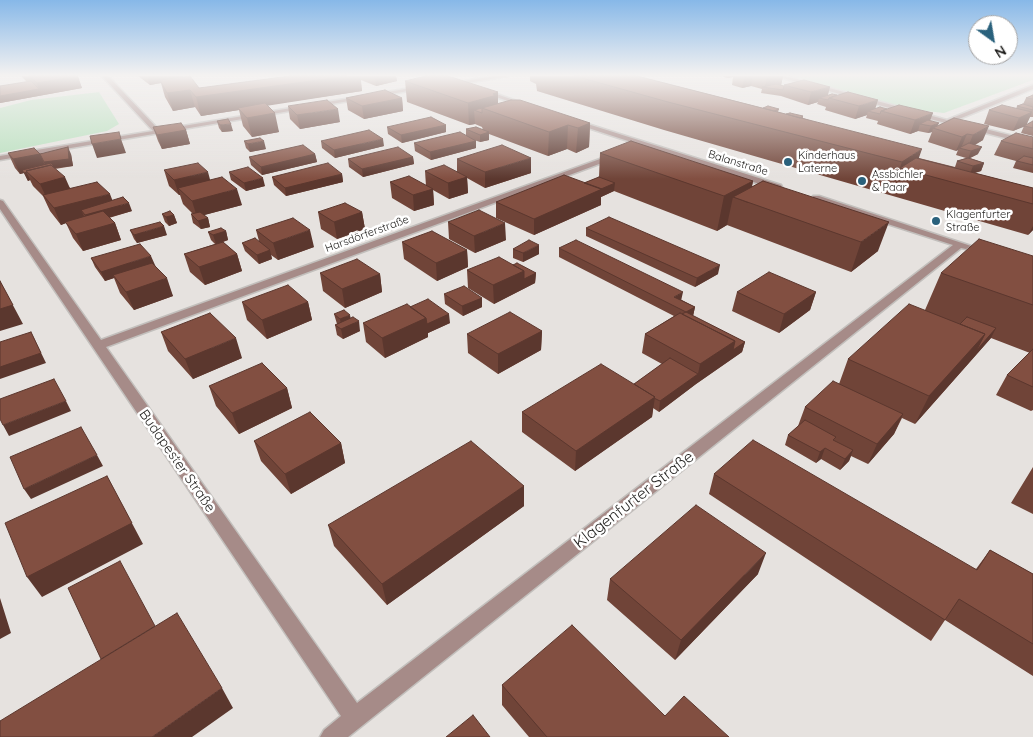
<!DOCTYPE html>
<meta charset="utf-8">
<style>
body{margin:0}
#map{position:relative;width:1033px;height:737px;overflow:hidden;background:#e6e2df;font-family:Quicksand,sans-serif}
canvas{display:block}
.north{position:absolute;left:968px;top:15px;width:50px;height:50px;box-sizing:border-box;background:#fff;border:1px solid #a6a5a5;border-radius:50%;rotate:148deg;font-size:14px;font-weight:700;line-height:20px;text-align:center;color:#201f1d}
.north::after{content:'';display:block;margin:auto;width:18px;height:22px;background:#2a617c;clip-path:polygon(50% 0,100% 100%,50% 72%,0 100%)}
</style>
<div id="map">
<canvas width="1033" height="737"></canvas>
<div class="north">N</div>
</div>
<script>
const ctx = document.querySelector('canvas').getContext('2d');
ctx.lineJoin = 'round';
function fillPath(path, color) { ctx.fillStyle = color; ctx.fill(path, 'evenodd'); }
const shape = rows => new Path2D(rows.map(r => 'M' + r).join(''));
function stroke(path, color, width, dash) { ctx.strokeStyle = color; ctx.lineWidth = width; ctx.lineCap = dash ? 'butt' : 'round'; ctx.setLineDash(dash || []); ctx.stroke(path); }
function label(font, color, halo, rows, align = 'center') {
  ctx.font = font + ' Quicksand,sans-serif'; ctx.lineWidth = 5; ctx.setLineDash([]); ctx.textBaseline = 'middle'; ctx.strokeStyle = halo; ctx.fillStyle = color; for (const [text, x, y, turn = 0] of rows) {
    ctx.save(); ctx.translate(x, y); ctx.rotate((+turn || 0) * Math.PI / 180); ctx.textAlign = isNaN(turn) ? turn : align; if (halo) ctx.strokeText(text, 0, 0); ctx.fillText(text, 0, 0); ctx.restore();
  }
}
fillPath(shape([
 [791,76,1033,76,1033,80,944,113,909,109],
 [99,92,119,124,107,131,0,153,0,108,31,100]
]), '#b6dfbc');
const minor = shape([
 [102,76,108,76,159,130,423,86,426,88,0,160,0,156,153,131,102,76],
 [494,76,508,76,450,86,447,84,494,76],
 [776,76,785,76,947,120,1033,85,1033,89,954,121,1033,141,1033,145,914,115,776,76],
 [481,90,485,90,528,105,523,106,481,92,481,90],
 [575,120,781,185,782,187,775,189,573,123,573,121,575,120],
 [611,155,618,157,106,347,357,703,953,245,813,200,813,196,819,196,971,246,966,249,961,248,348,737,320,737,324,730,341,716,0,209,0,200,3,201,101,340,611,155]
]);
stroke(minor, '#c2bfbc', 3);
fillPath(minor, '#a68b88');
fillPath(shape([
 [21,76,77,76,82,88,0,103,0,86,27,82],
 [138,76,182,76,199,88,290,76,396,76,397,81,376,86,361,80,362,91,267,105,279,132,252,137,243,126,239,110,201,116,195,107,173,111,165,97,161,83,150,85],
 [530,76,637,76,763,108,779,109,778,112,786,114,803,116,803,118,919,158,955,167,957,161,966,158,956,155,958,150,956,151,928,142,932,132,928,133,918,131,910,134,877,124,878,121,866,118,867,115,855,119,825,110,826,107,817,104,818,102,808,105,781,96,761,93,762,89,751,86,742,88,732,85,733,77,727,78,722,76,783,76,781,85,784,86,784,85,828,95,875,109,930,121,938,126,954,118,983,140,975,145,978,154,970,158,984,163,981,171,975,173,1033,188,1033,230,1028,235,664,130,537,91,536,84,530,81],
 [405,81,498,92,498,104,590,123,589,147,576,153,567,149,548,156,489,134,489,140,480,142,474,140,476,141,476,148,431,160,415,151,414,143,466,136,466,129,483,130,482,127,475,124,469,125,407,102],
 [1033,95,1033,117,1030,117,1026,125,1033,121,1033,136,1021,133,1024,126,1013,131,984,124,989,110,1016,109,1017,106,1023,104,1026,98],
 [346,98,402,98,403,111,364,119,348,110],
 [288,106,340,122,300,129,290,119],
 [217,121,233,131,222,132,219,128],
 [446,125,446,132,402,143,388,134,387,127],
 [153,127,186,130,190,144,162,149,158,141],
 [1033,137,1033,173,1013,168,1016,161,994,155,1001,141],
 [244,141,266,149,250,152,246,148],
 [321,141,384,146,335,158,322,148],
 [8,153,71,154,73,166,55,169,70,188,112,201,132,211,109,218,115,223,121,240,83,251,73,238,66,223,61,225,50,211,43,196,33,186,30,180,28,181,24,173,20,174,15,168],
 [600,153,753,181,752,187,763,181,878,251,851,272,727,225,717,231,614,191,601,197,601,205,534,235,496,218,496,202,584,183,599,177],
 [315,154,317,162,262,175,251,165,249,157],
 [413,157,414,164,363,177,349,167,348,159],
 [457,159,531,173,485,188,467,178,468,193,449,199,433,190,434,205,414,211,392,198,390,182,426,186,425,171,457,172],
 [164,170,210,180,242,205,204,215,208,218,210,227,201,229,193,223,191,214,193,214,183,204,180,195,179,195,169,186],
 [229,172,265,186,246,191,231,180],
 [342,174,343,182,286,196,274,185,272,177],
 [318,212,362,212,365,229,337,239,321,229],
 [162,214,174,215,177,223,169,226,165,222],
 [448,222,506,240,475,253,449,239],
 [586,228,718,274,695,287,586,236],
 [130,230,167,235,137,243,134,239],
 [256,230,314,247,278,260,271,255,272,259,259,264,245,251,242,243,259,241],
 [226,231,228,240,223,242,237,254,242,271,205,285,190,272,184,254,215,244,211,240,208,232],
 [402,242,467,250,468,267,437,281,404,259],
 [559,248,682,300,695,307,693,316,745,342,742,352,696,384,659,412,653,408,652,417,575,471,522,432,522,412,634,384,662,364,642,353,645,334,674,316,559,257],
 [513,249,539,254,523,262,513,258],
 [1033,256,1033,410,1031,411,996,395,1007,375,1030,353,991,338,915,424,902,418,894,434,868,464,851,456,849,461,840,470,821,459,816,463,785,445,788,435,798,426,805,407,839,384,848,359,925,310,941,273],
 [91,258,155,265,173,296,134,310,120,293,114,278,105,281,95,267],
 [513,265,536,273,535,283,494,304,468,288,467,270],
 [320,273,380,274,382,292,345,308,323,291],
 [737,292,816,292,810,310,779,333,732,311],
 [444,294,482,298,482,307,463,316,445,304],
 [242,302,308,302,312,320,267,339,247,320],
 [410,307,450,323,428,333,428,337,385,358,366,342,363,323],
 [334,314,350,318,360,331,343,339,337,335,335,325,337,324],
 [542,331,541,350,498,374,468,353,467,334],
 [161,332,242,358,193,379,168,351],
 [209,386,287,388,292,408,239,434,216,406],
 [254,441,341,443,345,463,291,494,261,461],
 [1033,467,1033,514,1011,503],
 [714,474,976,569,990,550,1033,574,1033,676,945,620,931,641,709,494],
 [524,486,524,506,387,605,334,546,328,525],
 [758,574,675,660,607,600,610,579],
 [502,685,665,716,729,737,529,737,502,705]
]), '#704438');
fillPath(shape([
 [78,76,82,88,0,103,0,96,39,89,37,83],
 [147,76,182,76,183,79,160,80,161,83,150,85],
 [347,76,360,76,362,91,240,110,238,108,239,110,201,116,196,97],
 [375,76,396,76,397,81,376,86],
 [728,76,733,76,733,77,727,78],
 [745,76,753,76,751,86,742,88],
 [767,76,783,76,781,86,765,87],
 [830,87,827,99,819,98,818,102,808,105,811,92],
 [190,90,195,107,173,111,167,93],
 [498,92,498,113,482,108,474,110,475,124,469,125,468,103],
 [402,98,403,111,364,119,362,106],
 [878,100,874,113,868,111,867,115,855,119,859,106],
 [338,109,340,122,300,129,297,115],
 [1032,112,1026,126,1013,131,1019,118],
 [275,113,279,132,252,137,247,118],
 [933,113,928,126,920,124,918,131,910,134,915,120],
 [590,123,589,147,576,153,578,128],
 [939,123,936,129,933,128,932,132,928,133,931,126],
 [231,124,233,131,222,132,220,125],
 [446,125,446,132,402,143,401,135],
 [568,125,567,149,548,156,549,132],
 [989,126,983,140,967,149,973,135],
 [186,130,190,144,162,149,157,135],
 [489,132,489,140,480,142,480,135],
 [967,134,961,148,959,148,958,150,956,151,962,137],
 [121,139,126,153,97,158,92,144],
 [383,139,384,146,335,158,334,150],
 [264,141,266,149,250,152,248,144],
 [476,141,476,148,431,160,430,152],
 [68,147,71,154,73,166,26,171,30,180,28,181,24,173,22,170,24,173,20,174,13,159,40,154,46,168,44,162],
 [982,147,978,154,968,159,971,151],
 [922,149,914,172,900,168,902,162],
 [315,154,317,162,262,175,261,167],
 [413,157,414,164,363,177,362,169],
 [531,158,531,173,485,188,485,172],
 [984,163,981,171,970,174,973,166],
 [208,172,212,187,178,188,180,195,179,195,174,180],
 [342,174,343,182,286,196,285,188],
 [65,177,72,193,47,199,40,184],
 [467,177,468,193,449,199,448,183],
 [263,178,265,186,246,191,244,183],
 [753,181,748,203,733,197,727,225,717,231,724,196],
 [615,183,614,191,601,197,601,205,534,235,534,219],
 [237,189,242,205,197,217,192,201],
 [433,189,434,205,414,211,413,195],
 [110,194,115,207,129,203,132,211,89,223,85,215,81,210,85,218,65,222,66,223,61,225,54,208],
 [362,212,365,229,337,239,334,222],
 [174,215,177,223,169,226,166,217],
 [208,218,210,227,201,229,198,221],
 [889,222,878,251,851,272,861,242],
 [115,223,121,240,83,251,76,234],
 [505,223,506,240,475,253,474,236],
 [164,226,167,235,137,243,134,235],
 [1033,226,1033,230,1028,235],
 [310,230,314,247,278,260,273,243],
 [226,231,228,240,216,244,213,235],
 [539,245,539,254,523,262,523,253],
 [270,250,272,259,259,264,257,255],
 [467,250,468,267,437,281,436,263],
 [237,254,242,271,205,285,199,267],
 [151,256,155,265,113,275,114,278,105,281,101,272],
 [720,265,718,274,695,287,697,278],
 [524,271,536,273,535,283,494,304,493,285],
 [380,274,382,292,345,308,342,289],
 [167,278,173,296,134,310,126,292],
 [0,281,23,324,0,331],
 [683,292,681,301,673,306,674,297],
 [816,292,810,310,779,333,784,314],
 [482,298,482,307,463,316,462,306],
 [308,302,312,320,267,339,262,320],
 [695,307,693,316,686,312],
 [449,314,450,323,428,333,428,337,385,358,382,338,426,318],
 [350,315,352,324,359,321,360,331,343,339,341,329,342,329,340,319],
 [996,328,991,338,915,424,929,396,985,334],
 [542,331,541,350,498,374,498,354],
 [31,332,46,363,0,379,0,367],
 [236,338,242,358,193,379,185,359],
 [735,341,745,342,742,352,696,384,659,412,660,401,698,374,700,364],
 [287,388,292,408,239,434,232,413],
 [655,397,652,417,575,471,576,451],
 [66,401,71,411,9,436,3,425],
 [903,414,894,434,868,464,877,444],
 [341,443,345,463,291,494,285,474],
 [825,448,821,459,816,463,820,452],
 [853,450,849,461,840,470,845,459],
 [97,455,103,466,31,499,24,489],
 [107,476,143,544,42,597,27,577],
 [524,486,524,506,387,605,382,584],
 [766,553,758,574,675,660,681,640],
 [0,598,11,633,0,639],
 [222,688,233,708,192,737,152,737]
]), '#5b372e');
const building = shape([
 [29,76,78,76,37,83,29,76],
 [190,76,199,88,290,76,347,76,196,97,190,90,167,93,160,80,190,76],
 [426,76,448,76,498,92,493,94,497,95,468,103,405,81,426,76],
 [575,76,637,76,922,149,902,162,668,102,575,76],
 [804,80,830,87,811,92,784,85,804,80],
 [31,81,39,89,0,96,0,86,31,81],
 [776,84,784,86,783,90,762,87,776,84],
 [385,90,402,98,362,106,346,98,385,90],
 [848,92,878,100,859,106,829,98,848,92],
 [832,94,837,95,829,98,828,100,819,98,832,94],
 [1033,95,1033,99,1026,98,1033,95],
 [327,100,338,109,297,115,288,106,327,100],
 [511,100,520,100,590,123,578,128,568,125,549,132,482,108,511,100],
 [265,103,275,113,247,118,238,108,265,103],
 [1023,104,1033,107,1033,110,1017,106,1023,104],
 [899,105,933,113,915,120,881,111,899,105],
 [1002,105,1032,112,1019,118,989,110,1002,105],
 [768,106,779,109,774,111,763,108,768,106],
 [880,107,887,109,881,111,880,114,868,111,880,107],
 [482,108,482,113,474,110,482,108],
 [790,113,803,116,800,118,786,114,790,113],
 [431,117,446,125,401,135,387,127,431,117],
 [954,118,989,126,973,135,967,134,962,137,933,128,954,118],
 [228,119,231,124,220,125,217,121,228,119],
 [928,120,939,123,931,126,920,124,928,120],
 [1033,121,1033,128,1024,126,1033,121],
 [181,123,186,130,157,135,153,127,181,123],
 [476,127,489,132,480,135,466,129,476,127],
 [369,130,383,139,334,150,321,141,369,130],
 [119,132,121,139,92,144,90,136,119,132],
 [460,132,476,141,430,152,414,143,460,132],
 [1016,133,1033,137,1033,149,1001,141,1016,133],
 [260,138,264,141,248,144,244,141,260,138],
 [631,141,753,181,724,196,600,153,631,141],
 [969,143,982,147,971,151,959,148,969,143],
 [303,145,315,154,261,167,249,157,303,145],
 [502,145,531,158,485,172,457,159,502,145],
 [68,147,69,159,44,162,40,154,68,147],
 [398,147,413,157,362,169,348,159,398,147],
 [34,148,40,154,13,159,8,153,34,148],
 [1024,156,1033,158,1033,165,1017,161,1024,156],
 [916,158,1033,188,1033,204,900,168,916,158],
 [968,158,984,163,973,166,957,161,968,158],
 [51,163,54,166,52,166,51,165,26,171,27,172,24,173,22,170,51,163],
 [198,163,208,172,174,180,164,170,198,163],
 [328,163,342,174,285,188,272,177,328,163],
 [51,165,65,177,40,184,26,171,51,165],
 [444,165,467,177,448,183,425,171,444,165],
 [248,167,263,178,244,183,229,172,248,167],
 [564,175,602,189,534,219,496,202,564,175],
 [409,176,433,189,413,195,390,182,409,176],
 [222,177,237,189,192,201,178,188,222,177],
 [599,177,615,183,601,189,584,183,599,177],
 [763,181,889,222,861,242,733,197,763,181],
 [97,182,110,194,54,208,43,195,97,182],
 [123,197,129,203,85,215,81,210,123,197],
 [345,203,362,212,334,222,318,212,345,203],
 [479,210,505,223,474,236,448,222,479,210],
 [103,211,115,223,76,234,65,222,103,211],
 [170,211,174,215,166,217,162,214,170,211],
 [200,212,208,218,198,221,191,214,200,212],
 [609,217,720,265,697,278,586,228,609,217],
 [293,218,310,230,273,243,256,230,293,218],
 [160,222,164,226,134,235,130,230,160,222],
 [221,228,226,231,213,235,208,232,221,228],
 [432,231,467,250,436,263,402,242,432,231],
 [255,238,270,250,257,255,242,243,255,238],
 [979,239,1033,256,1033,305,941,273,979,239],
 [529,240,539,245,523,253,513,249,529,240],
 [576,240,683,292,674,297,695,307,686,312,745,342,733,350,735,341,682,314,686,312,559,248,576,240],
 [223,242,237,254,199,267,184,254,223,242],
 [140,244,151,256,101,272,91,258,140,244],
 [499,257,524,271,493,285,467,270,499,257],
 [357,259,380,274,342,289,320,273,357,259],
 [152,263,167,278,126,292,113,275,152,263],
 [517,263,536,273,524,279,524,271,513,265,517,263],
 [769,272,816,292,784,314,737,292,769,272],
 [0,281,13,305,0,309,0,281],
 [288,285,308,302,262,320,242,302,288,285],
 [464,286,482,298,462,306,444,294,464,286],
 [428,299,449,314,427,324,426,318,410,307,428,299],
 [407,304,426,318,382,338,363,323,407,304],
 [909,304,985,334,929,396,848,359,909,304],
 [344,310,350,315,340,319,334,314,344,310],
 [510,312,542,331,498,354,467,334,510,312],
 [210,313,236,338,185,359,161,332,210,313],
 [680,313,735,341,700,364,645,334,680,313],
 [353,317,359,321,341,329,335,325,353,317],
 [967,317,996,328,976,351,985,334,960,324,967,317],
 [31,332,41,353,0,367,0,342,31,332],
 [1033,349,1033,387,1007,375,1033,349],
 [670,358,698,374,660,401,654,398,655,397,634,384,670,358],
 [262,363,287,388,232,413,209,386,262,363],
 [601,364,655,397,576,451,522,412,601,364],
 [54,379,66,401,3,425,0,419,0,399,54,379],
 [833,381,903,414,877,444,805,407,833,381],
 [310,412,341,443,285,474,254,441,310,412],
 [805,420,836,437,833,440,853,450,845,459,825,448,820,452,788,435,805,420],
 [81,427,97,455,24,489,10,457,81,427],
 [753,440,977,570,990,550,1033,574,1033,644,959,599,945,620,714,474,753,440],
 [471,441,524,486,382,584,328,525,471,441],
 [107,476,132,523,27,577,5,523,107,476],
 [696,505,766,553,681,640,610,579,696,505],
 [120,561,155,626,101,659,68,588,120,561],
 [177,613,222,688,152,737,0,737,0,721,177,613],
 [572,625,665,716,684,696,729,737,547,737,502,685,572,625],
 [473,715,490,737,446,737,473,715]
]);
fillPath(building, '#824f41');
stroke(building, '#5b372e', 1);
const sky = ctx.createLinearGradient(0, 0, 0, 179);
sky.addColorStop(0, '#87b8e8');
sky.addColorStop(0.42, '#f4f2f1');
sky.addColorStop(1, '#f4f2f100');
ctx.fillStyle = sky;
ctx.fillRect(0, 0, 1033, 179);
for (const [x, y, r, color] of [
 [788,162,5,"#2a617c"],
 [862,181,5,"#2a617c"],
 [936,221,5,"#2a617c"]
]) { const dot = new Path2D(); dot.arc(x, y, r, 0, 2 * Math.PI); ctx.fillStyle = color; ctx.fill(dot); stroke(dot, '#fff', 2); }
label('11px', '#201f1d', '#fff', [
 ["Kinderhaus",798,156],
 ["Laterne",798,169],
 ["Assbichler",872,175],
 ["& Paar",872,188],
 ["Klagenfurter",946,215],
 ["Straße",946,228]
], 'left');
label('11px', '#201f1d', '#fff', [
 ["Balanstraße",738,163,17],
 ["Harsdörferstraße",367,234,-20]
]);
label('14px', '#201f1d', '#fff', [
 ["Budapester Straße",177,461,55]
]);
label('16px', '#201f1d', '#fff', [
 ["Klagenfurter Straße",634,500,-38]
]);
</script>
